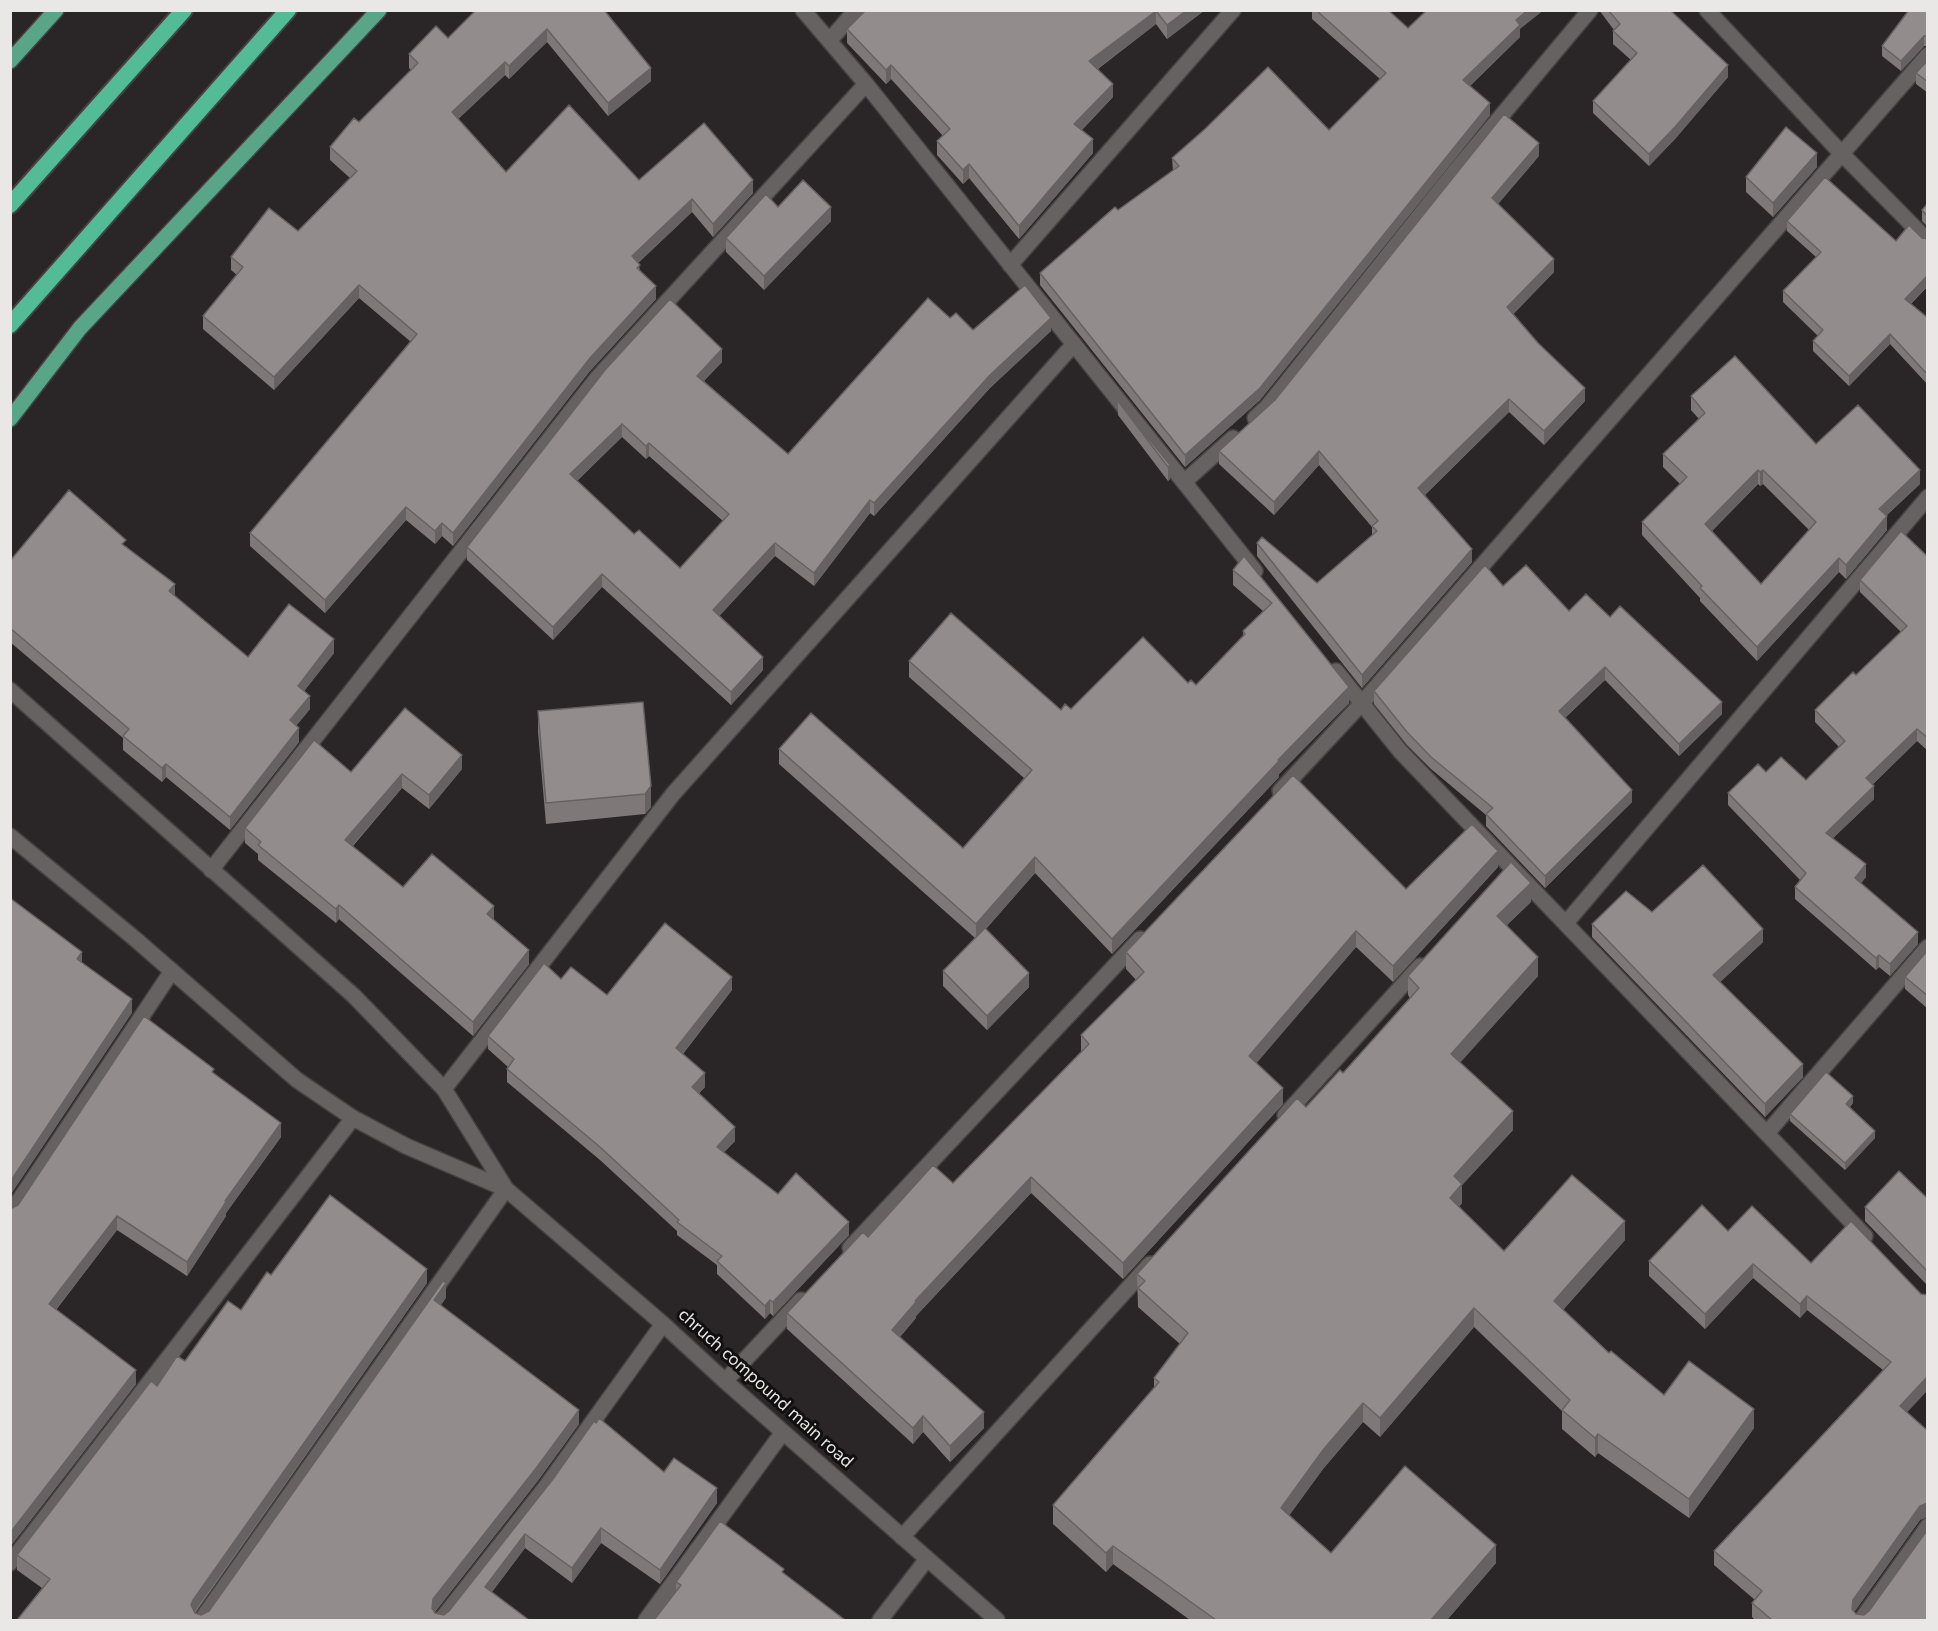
<!DOCTYPE html>
<style>
body{margin:0}
#map{position:relative;width:1938px;height:1631px;overflow:hidden;background:#2a2526;font-family:"Nunito Sans",sans-serif}
canvas{display:block}
.frame{position:absolute;inset:0;border:12px solid #eae7e7;pointer-events:none}
</style>
<div id="map">
<canvas width="1938" height="1631"></canvas>
<div class="frame"></div>
</div>
<script>
const ctx = document.querySelector('canvas').getContext('2d');
ctx.lineJoin = 'round';
const shape = rows => new Path2D(rows.map(r => 'M' + r).join(''));
function stroke(path, color, width, dash) { ctx.strokeStyle = color; ctx.lineWidth = width; ctx.lineCap = dash ? 'butt' : 'round'; ctx.setLineDash(dash || []); ctx.stroke(path); }
function fillPath(path, color) { ctx.fillStyle = color; ctx.fill(path, 'evenodd'); }
function label(font, color, halo, rows, align = 'center') {
  ctx.font = font + ' "Nunito Sans",sans-serif'; ctx.lineWidth = 6; ctx.setLineDash([]); ctx.textBaseline = 'middle'; ctx.strokeStyle = halo; ctx.fillStyle = color; for (const [text, x, y, turn = 0] of rows) {
    ctx.save(); ctx.translate(x, y); ctx.rotate((+turn || 0) * Math.PI / 180); ctx.textAlign = isNaN(turn) ? turn : align; if (halo) ctx.strokeText(text, 0, 0); ctx.fillText(text, 0, 0); ctx.restore();
  }
}
const minor = shape([
 [803,10,866,84,1255,571],
 [1707,10,1842,154,1928,241],
 [830,40,856,10],
 [1010,265,1233,10],
 [1255,418,1267,407,1456,170,1590,10],
 [1184,482,1233,438],
 [1336,671,1400,751,1865,1236],
 [1280,791,1362,703,1928,55],
 [211,870,598,377,866,84],
 [1566,923,1928,497],
 [444,1089,673,794,1074,344],
 [1285,1115,1420,966],
 [1767,1133,1928,947],
 [10,1214,172,971],
 [850,1248,1140,939],
 [725,1381,801,1300],
 [902,1537,1150,1264],
 [10,1563,353,1118],
 [201,1620,506,1189],
 [441,1620,545,1488,663,1324],
 [646,1620,783,1432],
 [880,1620,927,1559],
 [1861,1620,1928,1526]
]);
const secondary = shape([
 [10,690,354,996,444,1089,506,1189],
 [10,836,134,938,297,1080,353,1118,406,1146,506,1189,663,1324,725,1381,997,1620]
]);
const primary = shape([
 [10,61,56,10],
 [10,419,80,328,379,10]
]);
const trunk = shape([
 [10,205,184,10],
 [10,325,288,10]
]);
stroke(minor, '#464243', 18);
stroke(secondary, '#464243', 18);
stroke(primary, '#464243', 18);
stroke(trunk, '#464243', 20);
stroke(minor, '#676262', 15);
stroke(secondary, '#676262', 15);
stroke(primary, '#58a588', 15);
stroke(trunk, '#53bb95', 16);
fillPath(shape([
 [604,10,651,81,608,116,547,42,509,79,505,75,458,119,506,172,639,180,753,193,713,237,692,212,638,263,640,270,656,299,590,371,453,546,442,536,435,544,406,520,325,613,250,546,250,533,411,342,359,298,274,390,203,329,203,316,237,275,231,270,231,257,298,231,350,178,330,160,330,147,359,122,411,70,409,68,409,54,448,38],
 [866,10,1205,10,1167,39,1156,24,1098,69,1113,97,1082,130,1093,153,1019,239,969,178,963,184,937,155,937,141,943,136,891,79,886,84,847,43,847,29],
 [1312,10,1388,10,1408,28,1520,29,1520,37,1470,86,1490,115,1260,400,1185,467,1040,285,1040,273,1118,210,1173,171,1172,158,1329,130,1380,79,1312,19],
 [1599,10,1670,10,1728,77,1675,139,1649,166,1593,113,1593,101,1631,60,1613,44,1613,31,1614,30],
 [1928,10,1928,46,1924,46,1901,71,1882,56,1882,46],
 [1928,60,1928,93,1916,84,1916,73],
 [1539,156,1498,204,1554,272,1513,314,1585,401,1544,445,1509,412,1425,495,1472,562,1362,688,1257,556,1257,543,1317,583,1372,535,1372,527,1319,465,1274,515,1219,464,1219,451],
 [1817,167,1773,217,1746,192,1746,177],
 [1928,203,1928,227,1922,221,1922,210],
 [778,207,831,221,764,290,726,252,726,238],
 [1787,221,1896,241,1922,238,1928,286,1911,304,1928,318,1928,385,1890,344,1849,386,1813,351,1813,341,1818,336,1783,302,1783,291,1816,257,1787,231],
 [950,318,973,330,1051,331,990,388,874,516,870,513,814,586,775,556,719,616,763,670,731,705,602,587,553,640,467,560,467,547,605,370,722,362,704,381,788,454],
 [622,437,646,459,649,456,723,521,680,568,634,534,577,481],
 [1691,396,1920,484,1886,516,1887,530,1846,579,1839,572,1757,661,1700,601,1700,598,1642,535,1642,522,1680,484,1663,467,1663,454,1699,419,1691,410],
 [1758,484,1760,486,1763,484,1809,530,1761,584,1712,531],
 [1118,401,1170,465,1170,479,1168,481,1118,415],
 [126,546,175,596,248,657,334,653,304,691,310,709,296,726,299,742,230,830,166,777,162,782,123,750,123,738,10,642,10,561],
 [1244,556,1349,703,1279,774,1279,777,1112,954,1035,873,986,929,1029,987,987,1030,943,986,943,971,975,938,779,764,779,749,963,848,1024,778,909,677,909,661,1061,710,1071,709,1188,683,1196,685,1243,637,1243,631,1263,611,1233,585,1233,570],
 [1928,557,1928,751,1917,741,1872,785,1874,799,1833,838,1866,877,1861,883,1918,944,1890,976,1879,967,1876,970,1795,899,1795,887,1800,880,1728,805,1728,793,1766,772,1806,780,1839,747,1815,722,1815,710,1856,675,1901,632,1860,592,1860,580],
 [1503,586,1569,611,1610,617,1722,714,1679,756,1605,680,1565,718,1632,802,1545,888,1486,826,1486,815,1431,769,1407,745,1374,704,1374,691],
 [538,711,651,786,651,807,645,814,546,824,538,732],
 [462,769,429,809,402,788,353,846,403,887,494,920,529,964,473,1036,339,919,336,923,258,860,258,854,245,843,245,828,351,772],
 [1498,867,1393,982,1356,947,1256,1063,1283,1104,1123,1279,1031,1193,916,1316,916,1318,900,1337,984,1428,950,1462,923,1432,913,1444,787,1329,787,1313,868,1237,953,1183,1081,1052,1081,1035,1136,980,1126,969,1126,952,1406,889],
 [1531,902,1507,925,1538,976,1460,1062,1513,1130,1462,1185,1462,1203,1459,1207,1504,1251,1625,1240,1563,1310,1609,1353,1664,1395,1754,1428,1689,1518,1598,1453,1595,1457,1562,1429,1562,1411,1474,1327,1380,1437,1363,1422,1323,1469,1289,1515,1331,1553,1496,1563,1447,1620,1190,1620,1113,1564,1106,1572,1053,1524,1053,1505,1154,1388,1154,1378,1180,1344,1138,1307,1137,1274,1306,1107,1343,1073,1410,998,1408,995,1408,976],
 [1652,912,1763,942,1720,982,1803,1077,1765,1117,1592,937,1592,924],
 [1928,950,1928,1009,1905,989,1905,977],
 [561,979,607,995,732,990,683,1054,705,1087,699,1093,735,1141,724,1152,778,1194,849,1235,773,1316,770,1313,765,1319,717,1274,717,1265,677,1235,677,1231,600,1160,507,1082,507,1069,508,1067,488,1049,488,1036],
 [214,1074,281,1137,226,1213,226,1216,187,1276,117,1230,56,1310,136,1384,10,1547,18,1205],
 [1853,1103,1850,1107,1875,1138,1845,1170,1790,1121,1790,1114],
 [1928,1195,1928,1286,1865,1221,1865,1207,1926,1197],
 [1851,1221,1907,1412,1920,1520,1854,1612,1856,1614,1928,1620,1755,1620,1752,1617,1752,1603,1755,1600,1714,1565,1714,1551,1883,1370,1807,1310,1800,1318,1753,1278,1705,1329,1649,1276,1649,1261,1728,1231,1811,1263],
 [271,1275,427,1283,195,1613,201,1615,209,1611,446,1298,441,1305,579,1424,537,1482,435,1612,435,1613,444,1615,449,1611,553,1479,664,1472,717,1503,660,1584,601,1543,572,1583,525,1548,492,1592,529,1620,17,1620,42,1588,17,1570,17,1555,157,1386,241,1310],
 [784,1574,676,1591,676,1582]
]), '#7e7879');
fillPath(shape([
 [1187,10,1205,10,1167,39,1167,25],
 [1528,10,1544,10,1520,29,1520,37,1463,92,1463,80,1516,20],
 [1156,11,1156,24,1089,75,1089,61],
 [547,29,547,42,509,79,509,66],
 [1924,36,1924,46,1901,71,1901,61],
 [505,62,505,75,452,125,452,112],
 [891,65,891,79,886,84,886,70],
 [1728,65,1728,77,1675,139,1649,166,1649,154],
 [651,68,651,81,608,116,608,103],
 [1113,84,1113,97,1074,138,1074,124],
 [1490,103,1490,115,1260,400,1185,467,1185,455],
 [1093,139,1093,153,1019,239,1019,226],
 [1539,143,1539,156,1492,211,1492,198],
 [1817,153,1817,167,1773,217,1773,203],
 [969,164,969,178,963,184,963,170],
 [753,180,753,193,713,237,713,224],
 [692,199,692,212,632,269,632,256],
 [831,207,831,221,764,290,764,276],
 [1554,259,1554,272,1507,321,1507,307],
 [1928,275,1928,286,1905,309,1905,299],
 [359,285,359,298,274,390,274,377],
 [656,286,656,299,590,371,453,546,453,533,590,358],
 [1051,318,1051,331,990,388,874,516,874,503,990,375],
 [1890,334,1890,344,1849,386,1849,376],
 [722,349,722,362,697,388,697,376],
 [1585,388,1585,401,1544,445,1544,431],
 [1509,399,1509,412,1418,501,1418,488],
 [622,424,622,437,570,487,570,474],
 [649,443,649,456,646,459,646,446],
 [1319,451,1319,465,1274,515,1274,502],
 [1170,465,1170,479,1168,481,1168,467],
 [1758,470,1758,484,1705,538,1705,524],
 [1763,470,1763,484,1760,486,1760,472],
 [1920,470,1920,484,1879,522,1879,509],
 [870,500,870,513,814,586,814,573],
 [406,507,406,520,325,613,325,600],
 [1887,516,1887,530,1846,579,1846,565],
 [442,523,442,536,435,544,435,531],
 [775,543,775,556,713,623,713,610],
 [1472,549,1472,562,1362,688,1362,675],
 [1839,558,1839,572,1757,661,1757,647],
 [602,574,602,587,553,640,553,627],
 [175,584,175,597,169,591],
 [334,639,334,653,298,699,298,686],
 [763,657,763,670,731,705,731,692],
 [1605,667,1605,680,1559,723,1559,711],
 [1349,687,1349,703,1279,774,1279,777,1112,954,1112,939,1278,760],
 [310,696,310,709,290,733,290,720],
 [1722,702,1722,714,1679,756,1679,744],
 [299,728,299,742,230,830,230,817],
 [1917,729,1917,741,1866,791,1866,778],
 [462,755,462,769,429,809,429,795],
 [166,764,166,777,162,782,162,768],
 [402,774,402,788,345,854,345,840],
 [651,786,651,807,645,814,645,794],
 [1874,786,1874,799,1826,845,1826,833],
 [1632,790,1632,802,1545,888,1545,876],
 [1498,851,1498,867,1393,982,1393,966],
 [1035,857,1035,873,976,940,976,924],
 [1866,864,1866,877,1855,891,1855,878],
 [1531,883,1531,902,1497,934,1497,916],
 [339,905,339,919,336,923,336,909],
 [494,906,494,920,487,914],
 [1763,929,1763,942,1713,989,1713,975],
 [1356,931,1356,947,1249,1072,1249,1056],
 [1918,932,1918,944,1890,976,1890,964],
 [529,950,529,964,473,1036,473,1022],
 [82,952,82,966,77,959],
 [1879,955,1879,967,1876,970,1876,958],
 [1538,957,1538,976,1451,1073,1451,1054],
 [1029,973,1029,987,987,1030,987,1016],
 [732,977,732,990,676,1062,676,1048],
 [132,999,132,1013,10,1196,10,1182],
 [1803,1064,1803,1077,1765,1117,1765,1104],
 [705,1073,705,1087,692,1101,692,1087],
 [1283,1088,1283,1104,1123,1279,1123,1263],
 [1853,1096,1853,1103,1846,1111,1846,1104],
 [1513,1111,1513,1130,1462,1185,1462,1203,1450,1217,1450,1198,1454,1176],
 [281,1123,281,1137,226,1213,226,1216,187,1276,187,1262,225,1201],
 [735,1127,735,1141,717,1160,717,1147],
 [1875,1131,1875,1138,1845,1170,1845,1163],
 [1031,1177,1031,1193,916,1316,916,1318,892,1346,892,1330,915,1301],
 [117,1216,117,1230,49,1318,49,1304],
 [1625,1221,1625,1240,1554,1320,1554,1301],
 [849,1222,849,1235,773,1316,773,1302],
 [1753,1264,1753,1278,1705,1329,1705,1314],
 [427,1269,427,1283,193,1614,191,1605,193,1600],
 [446,1283,446,1298,434,1315,434,1300],
 [1807,1296,1807,1310,1800,1318,1800,1304],
 [770,1300,770,1313,765,1319,765,1306],
 [1474,1308,1474,1327,1380,1437,1380,1418],
 [136,1370,136,1384,10,1547,10,1533],
 [1928,1376,1928,1390,1900,1420,1900,1406],
 [1363,1403,1363,1422,1323,1469,1281,1527,1281,1508,1323,1450],
 [1754,1409,1754,1428,1689,1518,1689,1499],
 [579,1410,579,1424,537,1482,433,1614,432,1608,433,1599],
 [984,1412,984,1428,950,1462,950,1446],
 [923,1416,923,1432,913,1444,913,1428],
 [1598,1434,1598,1453,1595,1457,1595,1438],
 [717,1488,717,1503,660,1584,660,1570],
 [1928,1503,1928,1517,1920,1520,1853,1614,1852,1609,1853,1600,1920,1506],
 [601,1528,601,1543,572,1583,572,1568],
 [525,1534,525,1548,485,1601,485,1587],
 [1496,1545,1496,1563,1447,1620,1431,1620],
 [1113,1546,1113,1564,1106,1572,1106,1553]
]), '#666263');
const building = shape([
 [476,10,604,10,651,68,608,103,547,29,509,66,505,62,452,112,506,172,569,105,639,180,704,123,753,180,713,224,692,199,632,256,640,265,637,268,656,286,590,358,453,533,442,523,435,531,406,507,325,600,250,533,417,334,359,285,274,377,203,316,243,267,231,257,269,208,298,231,357,171,330,147,354,118,359,122,418,63,409,54,436,26,448,38,476,10],
 [866,10,1187,10,1167,25,1156,11,1089,61,1113,84,1074,124,1093,139,1019,226,969,164,963,170,937,141,950,129,891,65,886,70,847,29,866,10],
 [1316,10,1388,10,1408,28,1427,10,1528,10,1516,20,1520,25,1463,80,1490,103,1260,388,1185,455,1040,273,1115,207,1118,210,1179,166,1172,158,1205,129,1268,67,1329,130,1386,73,1316,10],
 [1608,10,1670,10,1728,65,1675,127,1649,154,1593,101,1637,53,1613,31,1620,24,1608,10],
 [1909,10,1928,10,1928,36,1924,36,1901,61,1882,46,1909,10],
 [1928,60,1928,82,1916,73,1928,60],
 [1504,114,1539,143,1492,198,1554,259,1507,307,1538,343,1585,388,1544,431,1509,399,1418,488,1472,549,1362,675,1257,543,1262,537,1317,583,1377,531,1372,526,1378,521,1319,451,1274,502,1219,451,1275,400,1504,114],
 [1786,127,1817,153,1773,203,1746,177,1786,127],
 [1825,177,1896,241,1909,225,1922,238,1928,239,1928,275,1905,299,1928,318,1928,375,1890,334,1849,376,1813,341,1823,330,1783,291,1821,252,1787,221,1825,177],
 [803,180,831,207,764,276,726,238,766,194,778,207,803,180],
 [1928,203,1928,217,1922,210,1928,203],
 [1025,285,1051,318,990,375,874,503,870,500,814,573,775,543,713,610,763,657,731,692,602,574,553,627,467,547,605,370,670,299,722,349,697,376,788,454,928,298,950,318,956,313,973,330,1025,285],
 [622,424,646,446,649,443,729,514,680,568,639,530,634,534,570,474,622,424],
 [1735,356,1816,444,1858,405,1920,470,1879,509,1887,516,1846,565,1839,558,1757,647,1700,588,1702,586,1642,522,1687,477,1663,454,1705,413,1691,396,1735,356],
 [1758,470,1760,472,1763,470,1816,522,1761,584,1705,524,1758,470],
 [1118,401,1170,465,1168,467,1118,401],
 [69,490,126,540,122,544,175,584,169,591,248,657,289,604,334,639,298,686,310,696,290,720,299,728,230,817,166,764,162,768,123,736,129,729,10,628,10,561,69,490],
 [1901,531,1928,557,1928,738,1917,729,1866,778,1874,786,1826,833,1866,864,1855,878,1918,932,1890,964,1879,955,1876,958,1795,887,1806,873,1728,793,1758,764,1766,772,1781,757,1806,780,1845,741,1815,710,1853,672,1856,675,1907,626,1860,580,1901,531],
 [1244,556,1349,687,1278,760,1279,761,1112,939,1035,857,976,924,779,749,811,713,963,848,1032,770,909,661,951,613,1061,710,1065,704,1071,709,1143,637,1188,683,1191,680,1196,685,1245,634,1243,631,1272,603,1233,570,1244,556],
 [1485,565,1503,586,1526,565,1569,611,1586,594,1610,617,1620,606,1722,702,1679,744,1605,667,1559,711,1632,790,1545,876,1486,814,1493,808,1431,757,1407,732,1374,691,1485,565],
 [643,702,651,786,645,794,546,803,538,711,643,702],
 [405,708,462,755,429,795,402,774,345,840,403,887,432,854,494,906,487,914,529,950,473,1022,339,905,336,909,258,845,261,842,245,828,314,740,351,772,405,708],
 [1293,775,1406,889,1472,824,1498,851,1393,966,1356,931,1249,1056,1283,1088,1123,1263,1031,1177,915,1301,916,1302,892,1330,984,1412,950,1446,923,1416,913,1428,787,1313,863,1232,868,1237,933,1165,953,1183,1089,1044,1081,1035,1144,972,1126,952,1293,775],
 [1511,862,1531,883,1497,916,1538,957,1451,1054,1513,1111,1454,1176,1462,1184,1450,1198,1504,1251,1572,1175,1625,1221,1554,1301,1609,1353,1611,1351,1664,1395,1689,1361,1754,1409,1689,1499,1598,1434,1595,1438,1562,1410,1570,1400,1474,1308,1380,1418,1363,1403,1323,1450,1281,1508,1331,1553,1405,1466,1496,1545,1431,1620,1216,1620,1113,1546,1106,1553,1053,1505,1159,1382,1154,1378,1188,1333,1138,1288,1145,1281,1137,1274,1297,1098,1306,1107,1340,1070,1343,1073,1419,988,1408,976,1511,862],
 [1703,865,1763,929,1713,975,1803,1064,1765,1104,1592,924,1626,891,1652,912,1703,865],
 [10,898,82,952,77,959,132,999,10,1182,10,898],
 [665,923,732,977,676,1048,705,1073,692,1087,735,1127,717,1147,778,1194,796,1173,849,1222,773,1302,770,1300,765,1306,717,1261,722,1256,677,1222,679,1220,600,1147,507,1069,514,1059,488,1036,544,963,561,979,571,967,607,995,665,923],
 [985,928,1029,973,987,1016,943,971,985,928],
 [1928,950,1928,996,1905,977,1928,950],
 [144,1016,214,1069,212,1072,281,1123,225,1201,226,1202,187,1262,117,1216,49,1304,136,1370,10,1533,10,1209,18,1205,144,1016],
 [1826,1072,1853,1096,1846,1104,1875,1131,1845,1163,1790,1114,1826,1072],
 [1899,1171,1926,1197,1928,1195,1928,1272,1865,1207,1899,1171],
 [330,1195,427,1269,193,1600,191,1605,195,1613,201,1615,209,1611,443,1281,446,1283,434,1300,579,1410,537,1467,433,1599,432,1608,435,1613,444,1615,449,1611,553,1479,594,1421,596,1423,599,1418,664,1472,674,1458,717,1488,660,1570,601,1528,572,1568,525,1534,485,1587,529,1620,17,1620,50,1579,17,1555,151,1381,157,1386,177,1356,185,1361,228,1301,241,1310,267,1272,271,1275,330,1195],
 [1702,1205,1728,1231,1752,1206,1811,1263,1851,1221,1921,1294,1928,1295,1928,1376,1900,1406,1928,1431,1928,1503,1920,1506,1853,1600,1852,1609,1856,1614,1864,1615,1869,1611,1928,1529,1928,1620,1772,1620,1752,1603,1762,1591,1714,1551,1891,1362,1807,1296,1800,1304,1753,1264,1705,1314,1649,1261,1702,1205],
 [720,1521,784,1569,782,1572,845,1620,654,1620,681,1585,676,1582,720,1521]
]);
fillPath(building, '#928c8d');
stroke(building, '#666263', 1.5);
label('18px', '#eae7e7', '#110f0f', [
 ["chruch compound main road",765,1389,42]
]);
</script>
